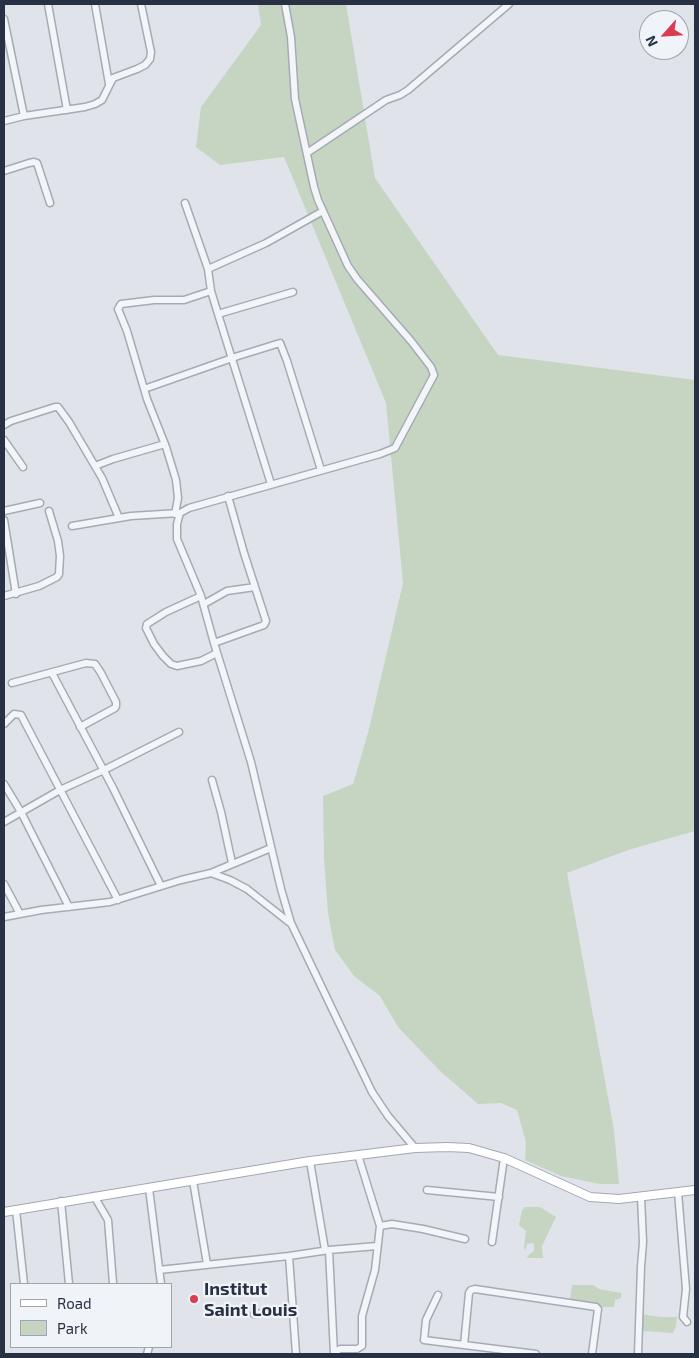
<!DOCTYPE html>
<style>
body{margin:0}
#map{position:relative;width:699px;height:1358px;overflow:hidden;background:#e0e4ea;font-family:"Exo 2",sans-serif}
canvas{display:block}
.frame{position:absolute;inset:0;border:5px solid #273143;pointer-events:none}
.legend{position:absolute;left:10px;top:1283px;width:162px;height:65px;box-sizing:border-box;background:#f0f3f7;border:1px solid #a0a5af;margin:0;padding:6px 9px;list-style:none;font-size:15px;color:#273143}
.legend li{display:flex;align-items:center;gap:10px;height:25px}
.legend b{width:25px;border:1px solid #a0a5af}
.north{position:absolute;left:639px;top:10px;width:50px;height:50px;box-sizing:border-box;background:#f0f3f7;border:1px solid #a0a5af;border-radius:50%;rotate:244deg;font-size:14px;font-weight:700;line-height:20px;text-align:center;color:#273143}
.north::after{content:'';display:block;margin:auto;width:18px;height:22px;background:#d83c51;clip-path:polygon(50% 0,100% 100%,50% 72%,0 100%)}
</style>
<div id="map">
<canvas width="699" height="1358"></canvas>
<div class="frame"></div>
<ul class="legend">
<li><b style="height:6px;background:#fff"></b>Road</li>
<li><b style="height:14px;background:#c5d5c1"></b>Park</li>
</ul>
<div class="north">N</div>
</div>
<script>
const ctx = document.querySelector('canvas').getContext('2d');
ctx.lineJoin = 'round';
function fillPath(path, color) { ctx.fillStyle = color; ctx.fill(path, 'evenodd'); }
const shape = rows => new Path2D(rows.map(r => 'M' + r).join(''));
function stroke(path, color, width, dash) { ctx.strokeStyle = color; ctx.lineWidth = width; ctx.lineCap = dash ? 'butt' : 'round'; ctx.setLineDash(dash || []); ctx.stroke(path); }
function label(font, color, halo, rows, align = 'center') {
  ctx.font = font + ' "Exo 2",sans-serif'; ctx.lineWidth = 4.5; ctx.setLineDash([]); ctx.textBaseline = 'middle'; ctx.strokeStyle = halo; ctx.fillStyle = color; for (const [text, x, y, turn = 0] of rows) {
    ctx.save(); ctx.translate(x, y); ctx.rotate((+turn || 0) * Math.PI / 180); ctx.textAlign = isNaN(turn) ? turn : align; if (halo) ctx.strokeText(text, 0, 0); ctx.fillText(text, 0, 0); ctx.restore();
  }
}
fillPath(shape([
 [258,4,346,4,375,178,498,355,695,380,695,831,628,850,567,873,614,1130,619,1184,600,1184,561,1176,525,1160,526,1142,517,1110,501,1103,478,1104,439,1070,398,1027,380,996,354,976,335,950,328,913,324,858,323,796,353,784,368,733,403,583,386,403,284,157,220,165,196,147,201,107,261,25],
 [525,1207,540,1207,556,1217,542,1246,543,1258,528,1258,527,1256,534,1251,534,1244,532,1243,527,1244,525,1251,524,1248,526,1231,519,1225,522,1210],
 [572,1285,593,1285,599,1289,621,1293,621,1298,615,1300,614,1307,600,1307,570,1301],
 [642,1314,660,1317,677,1317,676,1326,673,1333,643,1331,641,1327]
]), '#c5d5c1');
const minor = shape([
 [48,4,67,110],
 [95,4,109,84],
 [285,4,291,37,295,99,314,187,318,200,348,266,357,279,411,341,431,367,434,375,395,448,380,454,189,508,180,513,177,524,177,539,201,596,214,643,251,762,281,889,291,923,372,1092,388,1116,415,1148],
 [4,19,24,116],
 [4,121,24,116,85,107,95,104,102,100,113,78,137,69,145,65,150,59,151,52,141,4],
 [307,153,386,100,400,95,408,90,509,4],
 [4,171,29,163,34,162,37,163,50,203],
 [185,203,208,269,211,291,218,314,271,484],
 [208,269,266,243,323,211],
 [218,314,293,292],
 [144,389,238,356,280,343,287,361,321,470],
 [4,425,11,421,55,407,58,407,69,422,102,478,119,518],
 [4,440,23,467],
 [95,466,113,459,165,444],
 [4,511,40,503],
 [175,514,178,498,176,480,166,447,147,399,127,331,118,309,121,304,154,300,184,300,211,291],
 [4,520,16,594],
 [72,526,131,516,179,513],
 [4,596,39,586,57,577,59,574,60,556,58,541,49,511],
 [201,596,166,612,147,624,146,628,154,644,163,656,171,664,177,666,201,661,217,653],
 [204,604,227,591,255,587],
 [214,643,264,625,266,621,244,553,228,496],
 [52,673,113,788,161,886],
 [12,683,86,663,95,664,101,673,116,702,116,706,115,708,80,727],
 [4,724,14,714,21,715,118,900],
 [212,780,221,812,232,863],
 [4,784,21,812,69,907],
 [4,822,60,790,104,770,179,732],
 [211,873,271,848],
 [4,884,20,914],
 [4,917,41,910,110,902,181,880,211,873,230,880,247,889,290,923],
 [310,1161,325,1250],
 [193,1181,207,1264],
 [149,1188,161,1284],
 [427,1190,499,1197],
 [678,1192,686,1289,683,1317,687,1322],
 [94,1196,108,1220,113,1283],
 [61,1201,69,1284],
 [16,1210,24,1284],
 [380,1226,392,1224,423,1229,465,1239],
 [492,1242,504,1158],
 [329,1250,334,1354],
 [289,1256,296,1354],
 [159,1270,289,1256,329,1250,377,1246],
 [438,1295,426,1320,424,1340,536,1354],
 [254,1314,293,1310],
 [464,1345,469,1293,471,1290,475,1289,596,1307,598,1309,592,1354],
 [334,1353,340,1349,357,1349,362,1346,362,1316,375,1270,380,1226,358,1155],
 [147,1354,149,1347],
 [638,1354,641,1267,643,1242,641,1197]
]);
const major = shape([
 [4,1212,310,1161,415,1148,447,1147,469,1148,504,1158,590,1197,619,1199,695,1190]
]);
stroke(minor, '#a5abb5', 9);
stroke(major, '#9ea8b7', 10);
stroke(minor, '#f3f5f8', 6);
stroke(major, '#fff', 8);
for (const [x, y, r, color] of [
 [194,1299,5,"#d83c51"]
]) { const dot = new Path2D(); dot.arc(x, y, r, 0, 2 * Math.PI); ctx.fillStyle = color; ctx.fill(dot); stroke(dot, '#f0f3f7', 2); }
label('bold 18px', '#273143', '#f0f3f7', [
 ["Institut",204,1289],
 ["Saint Louis",204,1310]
], 'left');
</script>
